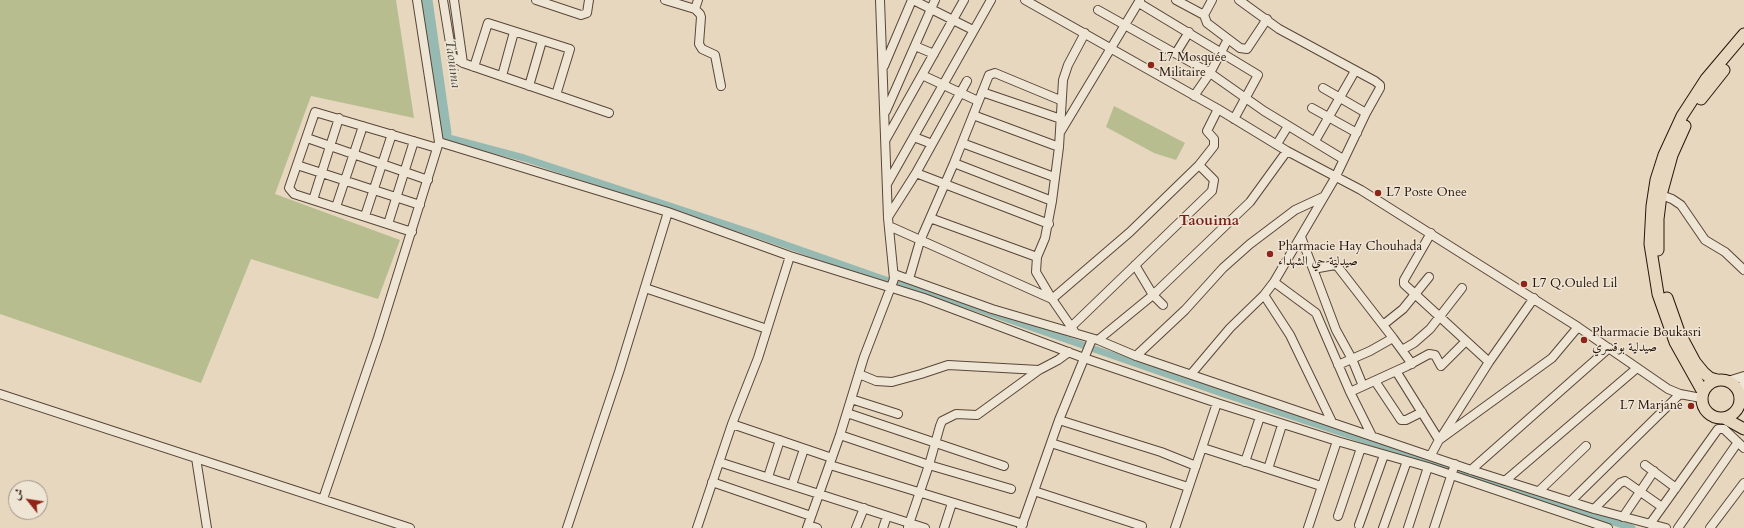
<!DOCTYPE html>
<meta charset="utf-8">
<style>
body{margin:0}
#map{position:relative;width:1744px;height:528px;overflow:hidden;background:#e6d7be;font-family:Cardo,Amiri,serif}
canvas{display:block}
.north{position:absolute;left:8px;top:480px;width:40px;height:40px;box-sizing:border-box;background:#efe5d5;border:1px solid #9f9285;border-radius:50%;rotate:300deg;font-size:11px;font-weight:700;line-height:16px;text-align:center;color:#28150c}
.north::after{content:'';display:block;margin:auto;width:14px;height:18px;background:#8f2418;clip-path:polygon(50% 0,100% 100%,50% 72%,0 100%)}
</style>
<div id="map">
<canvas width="1744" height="528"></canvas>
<div class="north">ش</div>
</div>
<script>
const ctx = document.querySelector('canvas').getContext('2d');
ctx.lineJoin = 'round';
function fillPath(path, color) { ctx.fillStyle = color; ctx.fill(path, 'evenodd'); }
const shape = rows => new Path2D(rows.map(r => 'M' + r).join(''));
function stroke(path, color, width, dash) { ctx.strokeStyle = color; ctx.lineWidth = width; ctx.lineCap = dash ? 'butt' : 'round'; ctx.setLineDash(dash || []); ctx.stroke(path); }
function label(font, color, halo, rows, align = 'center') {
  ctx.font = font + ' Cardo,Amiri,serif'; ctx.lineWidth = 3; ctx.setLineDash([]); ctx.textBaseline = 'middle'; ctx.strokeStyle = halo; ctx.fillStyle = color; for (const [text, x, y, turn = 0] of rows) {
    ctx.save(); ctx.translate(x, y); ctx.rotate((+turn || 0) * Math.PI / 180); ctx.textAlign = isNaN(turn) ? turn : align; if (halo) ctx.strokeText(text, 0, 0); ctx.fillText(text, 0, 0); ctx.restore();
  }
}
fillPath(shape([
 [0,0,396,0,414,118,311,96,275,194,400,240,378,299,251,259,201,383,0,314],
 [1114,106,1185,143,1176,160,1154,153,1106,127]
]), '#b8bd8f');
stroke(shape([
 [446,133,445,137,524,158,755,234,880,278,967,305,1224,394,1632,528]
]), '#96bab1', 7);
stroke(shape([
 [427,0,446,133]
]), '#96bab1', 11);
const minor = shape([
 [443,0,453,61],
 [454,0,463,63],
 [536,0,581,15,587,13,589,0],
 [665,0,695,9,700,14,701,17,699,44,702,49,715,55,721,86],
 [913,0,973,30],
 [1025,0,1218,109,1287,151,1361,190,1578,327,1668,389,1680,394,1701,398],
 [1176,0,1204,15],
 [1212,0,1204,15,1207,23,1240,48,1247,49,1267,19],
 [1139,3,1258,75,1234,119],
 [695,9,698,0],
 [1098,10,1210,73,1264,111,1343,159],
 [1085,33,1068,65,1063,80,1059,147,1052,201,1045,238,1037,257,1036,272,1052,299,1130,232,1199,165,1214,146,1214,139,1207,131,1218,109],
 [915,46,934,54],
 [1176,53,1189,32],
 [453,57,463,63,609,113],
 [884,66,912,0],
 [474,67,488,23,570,49,556,95],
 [922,75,978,101],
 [502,76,514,32],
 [529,86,542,41],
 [1323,88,1366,113],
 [982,92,1061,119],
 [1194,96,1210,73,1228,39],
 [1312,108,1357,133],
 [886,111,935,0],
 [973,115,1059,147],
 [1061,131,1140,0],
 [914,137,932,144],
 [307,138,428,180],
 [886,139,964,0],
 [1315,141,1355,71],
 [439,142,668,212,790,256,924,298,1084,358,1217,403,1337,441,1428,467,1608,528],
 [962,143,1054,177],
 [1277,144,1288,126],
 [954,163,1052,201],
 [297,165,420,205],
 [916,173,1049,224],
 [887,184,991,0],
 [1661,195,1672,199,1681,205,1705,240,1725,252,1744,270],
 [313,200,339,118],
 [336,207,363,126],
 [365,216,392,134],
 [888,217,916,173,967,81],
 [930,218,1037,257],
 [388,224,414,141],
 [889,226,1052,299,1074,331],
 [412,232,294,194,289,188,315,112,437,148],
 [1431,233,1404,280,1404,284,1489,362],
 [1301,237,1336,330,1352,359,1363,386],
 [1135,265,1153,295,1163,305],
 [1313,269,1335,265,1338,267,1393,338,1412,364],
 [894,274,992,309,1098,340,1136,356,1471,470,1594,509,1666,528],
 [909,279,920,241,954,163,989,75,995,73,1060,100],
 [1274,282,1316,313,1350,392,1371,434],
 [645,288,767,329],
 [1264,295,1290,335,1332,422],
 [1383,325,1403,309,1429,277],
 [1071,327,1212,191,1214,180,1199,165],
 [1098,340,1153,295,1250,202,1287,151],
 [1402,350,1414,343,1430,329,1462,288],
 [1136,356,1185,310,1223,268,1250,244,1295,210,1323,197],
 [1338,365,1370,351,1393,338],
 [1396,371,1439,440,1431,455],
 [1192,373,1230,328,1264,295,1274,282,1335,178,1366,113,1380,88,1380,85,1375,81,1279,29,1239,0],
 [859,374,876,381,892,382,921,374,948,365,1039,370],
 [1375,381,1401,420,1406,420,1422,412],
 [1728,381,1744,376],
 [1350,392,1407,366,1429,354,1435,355,1441,366,1466,341],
 [1739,392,1744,382],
 [0,394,410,528],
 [851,399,898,414],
 [847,413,1004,466],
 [1059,420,1161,452,1196,466],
 [732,424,832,458],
 [840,435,929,465,908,527],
 [1442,436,1489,362,1534,298],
 [1439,440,1552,358,1578,327],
 [1051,443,1188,487],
 [1203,448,1321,486],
 [196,458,207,528],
 [719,462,925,528],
 [1245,462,1260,417],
 [830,465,1023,524],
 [1645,465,1676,488],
 [1268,469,1282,425],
 [1471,470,1609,348],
 [768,477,780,440],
 [1506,480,1637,368],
 [712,482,811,516],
 [792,485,804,449],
 [1011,489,929,465,940,426,942,421,956,414,977,415,1039,370,1058,360,1069,352],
 [1034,491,1142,526],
 [1539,491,1586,446],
 [323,499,378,338,439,142,417,0],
 [1571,501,1680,394],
 [1594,509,1620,483,1625,481,1662,507],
 [1338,516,1361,448],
 [1623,517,1654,471],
 [1650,524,1718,429,1724,429,1744,448],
 [808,525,817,528],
 [1359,525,1384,455],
 [567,528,619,372,668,212],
 [697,528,732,424,758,358,790,256],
 [807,528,840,435,864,357,894,279,888,218,880,0],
 [856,528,864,508],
 [883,528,887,516],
 [944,528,952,503],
 [1021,528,1059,420,1092,339],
 [1175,528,1217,403],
 [1308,528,1337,441],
 [1383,528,1407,461],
 [1408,528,1428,467],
 [1434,528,1455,464],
 [1678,528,1738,442],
 [1710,528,1744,483]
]);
const highway = shape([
 [1701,99,1724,70],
 [1658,250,1658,219,1661,195,1672,155,1685,126],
 [1667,298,1679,332,1695,362,1704,373,1710,378,1717,380],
 '1702 399a19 19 0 1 1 38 0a19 19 0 1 1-38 0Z',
 [1703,392,1675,342,1658,294,1650,244,1652,206,1656,180,1664,155,1682,116,1706,79,1744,34],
 [1724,418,1744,429]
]);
stroke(minor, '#584638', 10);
stroke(highway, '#28150c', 13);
stroke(minor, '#efe5d5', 8);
stroke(highway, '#e6d7be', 11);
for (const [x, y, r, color] of [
 [1151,65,4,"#8f2418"],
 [1378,193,4,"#8f2418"],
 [1270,254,4,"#8f2418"],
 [1524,284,4,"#8f2418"],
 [1584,340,4,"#8f2418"],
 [1691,406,4,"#8f2418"]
]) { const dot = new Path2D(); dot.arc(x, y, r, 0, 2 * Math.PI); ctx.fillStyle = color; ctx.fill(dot); stroke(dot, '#efe5d5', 1.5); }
label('13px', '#28150c', '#efe5d5', [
 ["L7 Mosquée",1159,58],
 ["Militaire",1159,73],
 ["L7 Poste Onee",1386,193],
 ["Pharmacie Hay Chouhada",1278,247],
 ["صيدلية حي الشهداء",1278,262],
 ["L7 Q.Ouled Lil",1532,284],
 ["Pharmacie Boukasri",1592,333],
 ["صيدلية بوقسري",1592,348],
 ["L7 Marjane",1683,406,"right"]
], 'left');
label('italic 14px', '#4e4f46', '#efe5d5', [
 ["Taouima",452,64,82]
]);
label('bold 15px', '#7a1f14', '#efe5d5', [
 ["Taouima",1209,222]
]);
</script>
